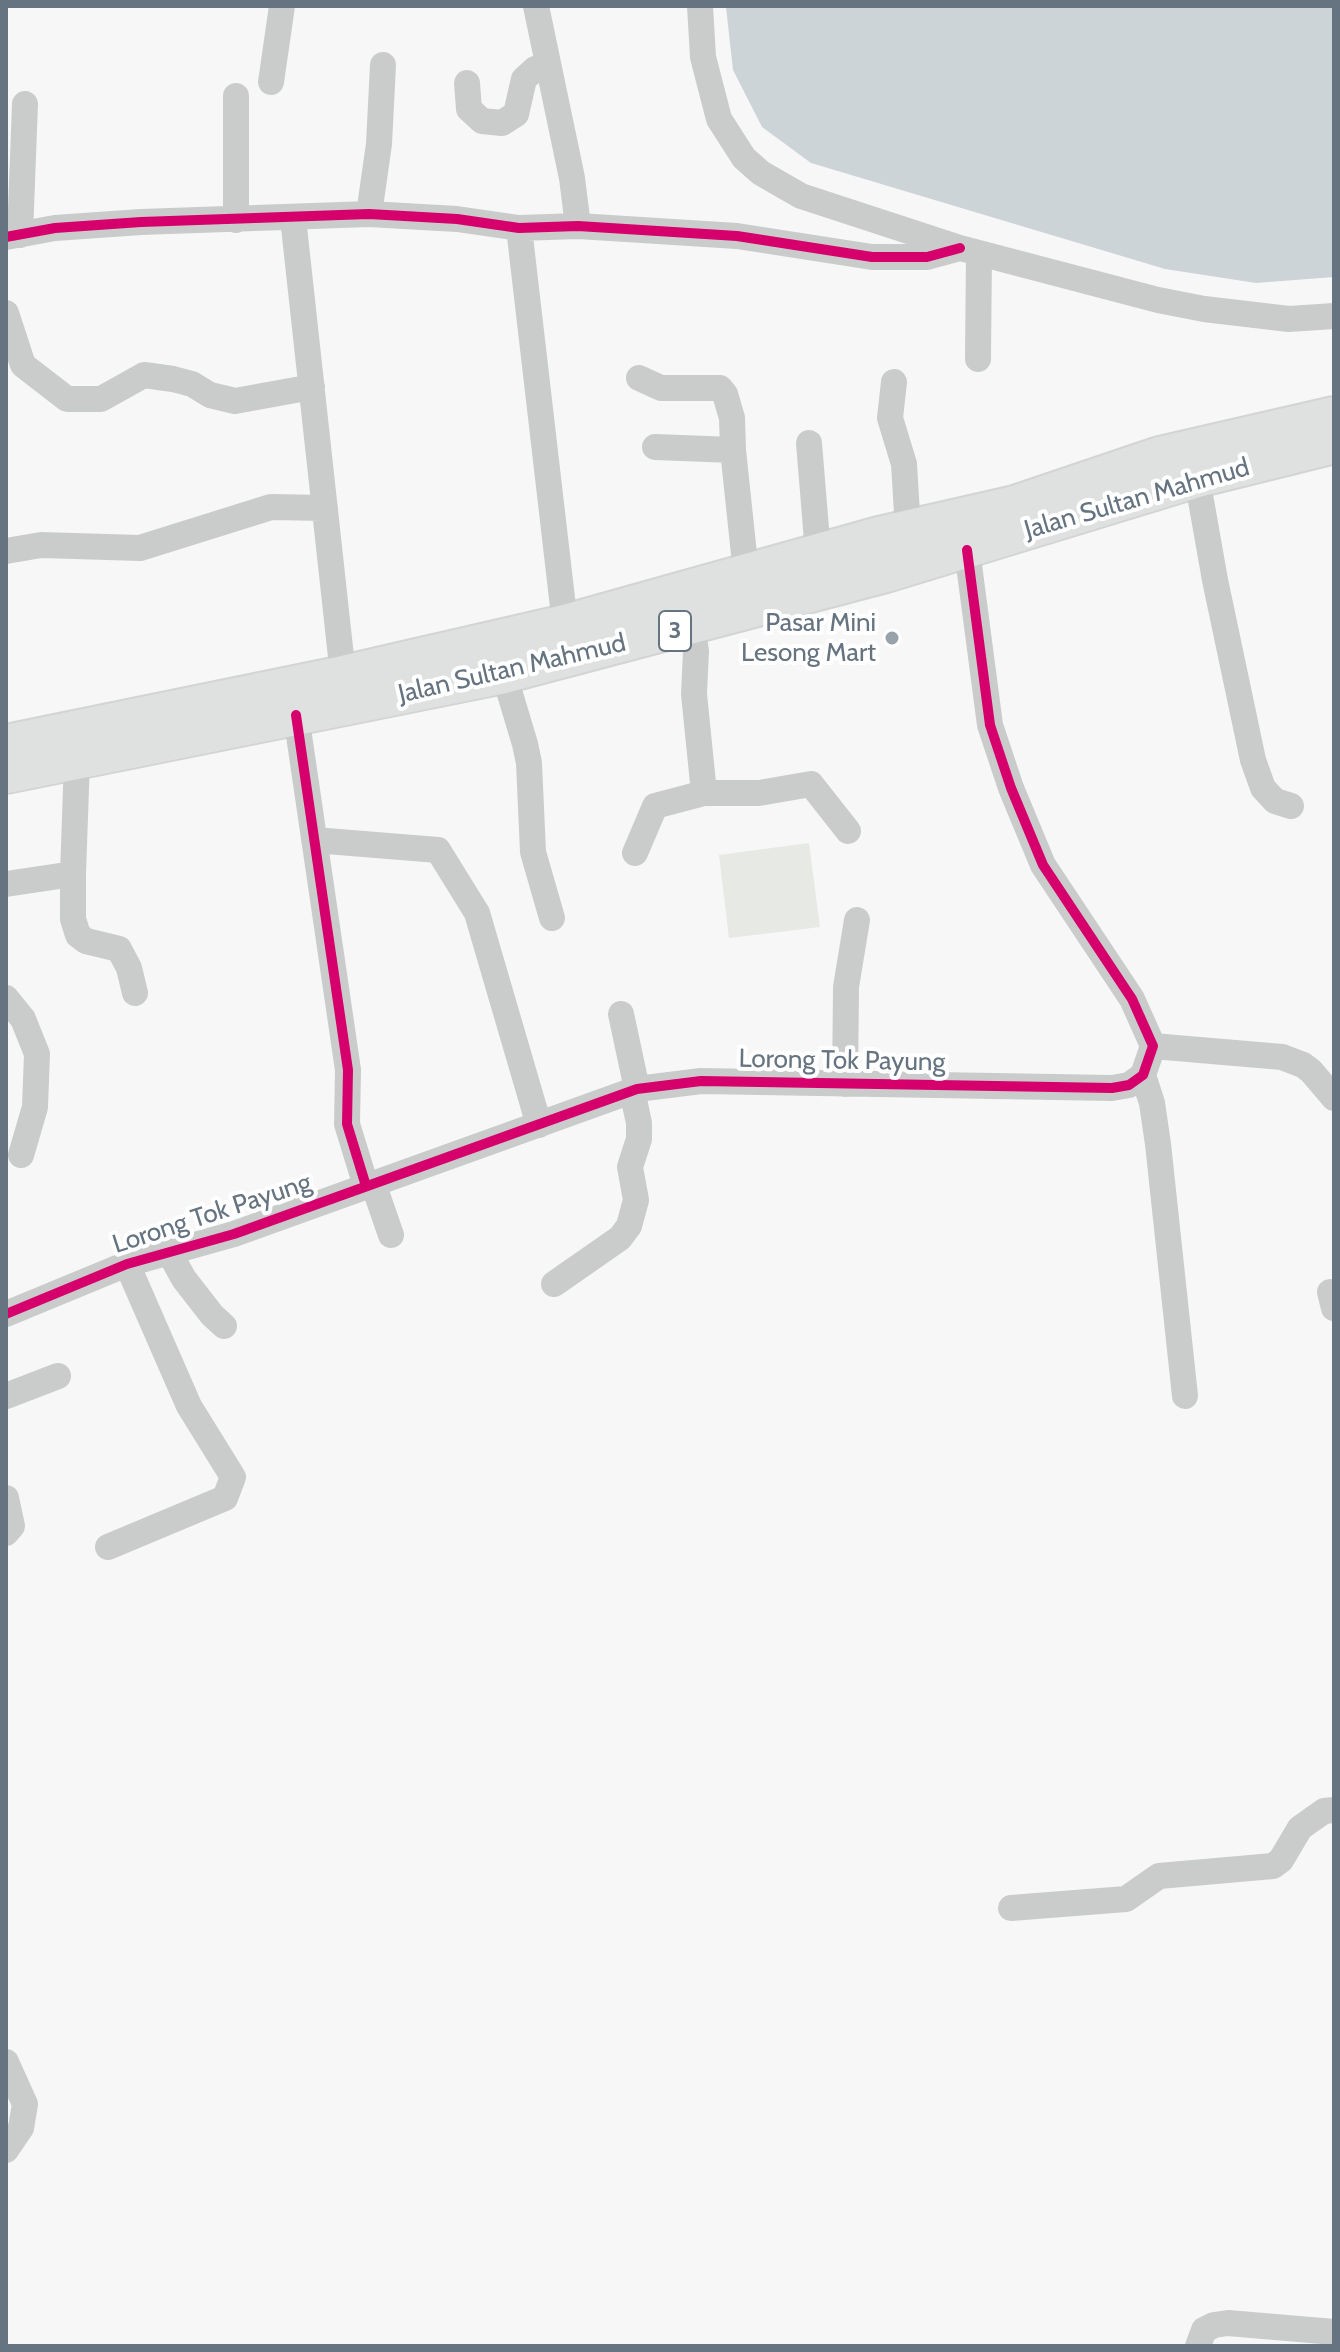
<!DOCTYPE html>
<style>
body{margin:0}
#map{position:relative;width:1340px;height:2352px;overflow:hidden;background:#f7f7f7;font-family:Cabin,sans-serif}
canvas{display:block}
.frame{position:absolute;inset:0;border:8px solid #657480;pointer-events:none}
</style>
<div id="map">
<canvas width="1340" height="2352"></canvas>
<div class="frame"></div>
</div>
<script>
const ctx = document.querySelector('canvas').getContext('2d');
ctx.lineJoin = 'round';
function fillPath(path, color) { ctx.fillStyle = color; ctx.fill(path, 'evenodd'); }
const shape = rows => new Path2D(rows.map(r => 'M' + r).join(''));
function stroke(path, color, width, dash) { ctx.strokeStyle = color; ctx.lineWidth = width; ctx.lineCap = dash ? 'butt' : 'round'; ctx.setLineDash(dash || []); ctx.stroke(path); }
function label(font, color, halo, rows, align = 'center') {
  ctx.font = font + ' Cabin,sans-serif'; ctx.lineWidth = 8; ctx.setLineDash([]); ctx.textBaseline = 'middle'; ctx.strokeStyle = halo; ctx.fillStyle = color; for (const [text, x, y, turn = 0] of rows) {
    ctx.save(); ctx.translate(x, y); ctx.rotate((+turn || 0) * Math.PI / 180); ctx.textAlign = isNaN(turn) ? turn : align; if (halo) ctx.strokeText(text, 0, 0); ctx.fillText(text, 0, 0); ctx.restore();
  }
}
fillPath(shape([
 [809,843,820,927,729,938,719,855]
]), '#e6e9e4');
fillPath(shape([
 [1334,6,1334,277,1256,283,1165,269,811,163,762,127,733,70,726,7]
]), '#cdd4d8');
const highway = shape([
 [6,744,343,675,565,624,879,536,1015,505,1160,456,1334,416],
 [6,774,504,674,886,573,1197,478,1334,444]
]);
stroke(highway, '#d3d4d4', 42);
stroke(shape([
 [536,6,572,178,578,226],
 [700,6,703,57,719,119,744,158,761,173,801,196,960,248,1158,300,1204,309,1289,319,1334,316],
 [271,82,282,6],
 [467,83,469,109,482,121,502,123,516,114,524,79,535,69,548,66],
 [236,96,236,220],
 [369,214,379,144,383,65],
 [293,218,343,675],
 [519,228,565,624],
 [20,235,25,104],
 [6,237,55,228,141,222,369,214,457,219,519,228,578,226,737,236,872,257,927,257,960,248],
 [6,313,23,365,67,399,101,399,144,375,173,379,192,384,210,395,235,401,312,387],
 [978,359,979,253],
 [639,378,661,388,720,388,725,394,732,418,733,450],
 [894,382,890,418,904,464,908,530],
 [809,443,818,553],
 [655,447,733,450,746,573],
 [1197,478,1215,580,1253,760,1263,788,1275,801,1291,806],
 [6,551,41,545,140,548,271,507,325,508],
 [504,674,525,744,529,763,533,852,552,918],
 [296,715,348,1070,347,1124,366,1186],
 [704,793,759,793,811,784,848,831],
 [314,840,438,850,477,913,539,1125],
 [635,853,655,806,704,793,694,694,696,651,692,626],
 [73,874,73,919,78,935,86,941,119,949,129,968,135,993],
 [6,884,73,874,77,760],
 [6,998,23,1019,37,1054,35,1107,21,1155],
 [621,1014,637,1089],
 [1153,1046,1282,1057,1303,1065,1311,1071,1334,1098],
 [1143,1075,1152,1103,1158,1144,1185,1396],
 [845,1084,846,987,857,920],
 [373,1183,391,1235],
 [169,1252,184,1279,212,1315,224,1326],
 [554,1284,620,1238,629,1226,636,1200,630,1167,639,1139,639,1123,632,1090],
 [1330,1292,1334,1308],
 [6,1314,127,1264,234,1234,637,1089,701,1081,1112,1088,1129,1085,1143,1075,1153,1046,1132,999,1043,865,1011,788,990,725,967,550],
 [6,1396,58,1376],
 [6,1498,12,1526,6,1533],
 [108,1547,225,1498,233,1477,189,1406,127,1264],
 [1011,1908,1126,1899,1159,1876,1273,1866,1281,1860,1300,1828,1324,1811,1334,1810],
 [6,2062,25,2104,21,2128,6,2150],
 [1198,2346,1204,2330,1214,2325,1228,2323,1334,2332]
]), '#cacccc', 26);
stroke(highway, '#dfe0e0', 38);
stroke(shape([
 [6,237,55,228,141,222,369,214,457,219,519,228,578,226,737,236,872,257,927,257,960,248],
 [296,715,348,1070,347,1124,366,1186],
 [6,1314,127,1264,234,1234,637,1089,701,1081,1112,1088,1129,1085,1143,1075,1153,1046,1132,999,1043,865,1011,788,990,725,967,550]
]), '#d6006c', 10);
for (const [x, y, r, color] of [
 [892,638,8,"#98a2aa"]
]) { const dot = new Path2D(); dot.arc(x, y, r, 0, 2 * Math.PI); ctx.fillStyle = color; ctx.fill(dot); stroke(dot, '#fff', 3); }
for (const [x, y, w] of [
 [675,631,32]
]) { const box = new Path2D(); box.roundRect(x - w / 2, y - 20, w, 40, 6); ctx.fillStyle = '#fff'; ctx.fill(box); stroke(box, '#657480', 2); }
label('bold 24px', '#657480', null, [
 ["3",675,631]
]);
label('26px', '#657480', '#fff', [
 ["Jalan Sultan Mahmud",1137,499,-16],
 ["Jalan Sultan Mahmud",512,669,-13],
 ["Lorong Tok Payung",842,1061,1],
 ["Lorong Tok Payung",212,1214,-18]
]);
label('26px', '#657480', '#fff', [
 ["Pasar Mini",876,623],
 ["Lesong Mart",876,653]
], 'right');
</script>
